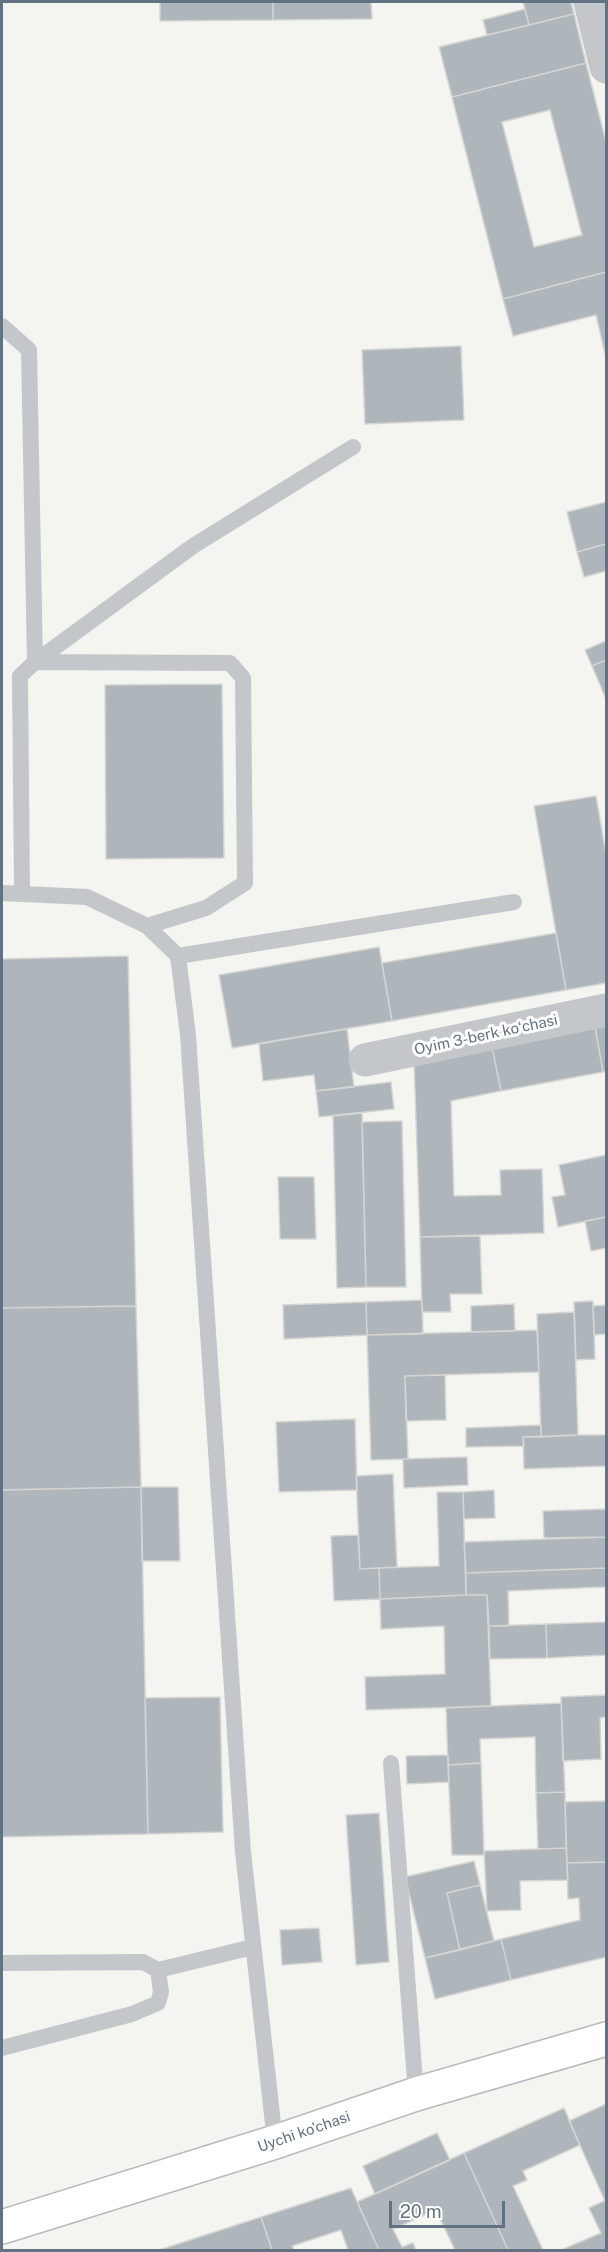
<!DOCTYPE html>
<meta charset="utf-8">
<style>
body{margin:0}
#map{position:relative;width:608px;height:2252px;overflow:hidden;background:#f4f5f0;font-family:"Public Sans",sans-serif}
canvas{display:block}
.frame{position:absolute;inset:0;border:3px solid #617283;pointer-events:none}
.scale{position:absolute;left:389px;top:2201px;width:116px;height:27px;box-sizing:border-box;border:3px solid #617283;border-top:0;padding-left:8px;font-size:18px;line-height:21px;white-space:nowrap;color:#617283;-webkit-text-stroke:4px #fff;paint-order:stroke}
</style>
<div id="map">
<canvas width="608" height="2252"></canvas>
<div class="frame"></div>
<div class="scale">20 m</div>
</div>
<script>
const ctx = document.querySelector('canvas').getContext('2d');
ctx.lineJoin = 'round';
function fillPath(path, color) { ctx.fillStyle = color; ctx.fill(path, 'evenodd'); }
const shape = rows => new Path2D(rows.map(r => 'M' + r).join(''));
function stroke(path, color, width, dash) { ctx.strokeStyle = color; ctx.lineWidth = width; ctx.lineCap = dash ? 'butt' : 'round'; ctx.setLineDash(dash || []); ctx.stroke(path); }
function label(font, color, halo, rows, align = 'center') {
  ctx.font = font + ' "Public Sans",sans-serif'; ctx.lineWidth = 6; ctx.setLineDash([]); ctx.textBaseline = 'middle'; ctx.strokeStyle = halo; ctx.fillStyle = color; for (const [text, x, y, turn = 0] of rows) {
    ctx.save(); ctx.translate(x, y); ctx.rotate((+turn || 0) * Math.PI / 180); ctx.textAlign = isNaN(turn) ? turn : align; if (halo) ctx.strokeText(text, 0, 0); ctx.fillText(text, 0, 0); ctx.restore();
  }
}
const building = shape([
 [160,2,273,2,273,20,160,21,160,2],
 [273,2,371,2,372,19,273,20,273,2],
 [523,2,571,2,574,14,529,25,523,2],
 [525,9,529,25,487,35,483,20,525,9],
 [574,14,586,63,452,97,439,47,574,14],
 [586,63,606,142,606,272,503,299,452,97,586,63],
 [550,110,582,235,534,247,502,122,550,110],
 [606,272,606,358,596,315,513,336,503,299,606,272],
 [461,346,464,420,365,424,362,350,461,346],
 [606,502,606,544,577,552,567,512,606,502],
 [606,544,606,571,584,577,577,552,606,544],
 [606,641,606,660,592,666,585,650,606,641],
 [606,660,606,699,592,666,606,660],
 [222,684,224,858,106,859,105,685,222,684],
 [596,796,606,854,606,983,566,990,534,806,596,796],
 [556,933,566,990,392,1021,382,963,556,933],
 [379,947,392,1021,232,1048,219,975,379,947],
 [128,956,136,1306,2,1308,2,959,128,956],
 [606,1025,606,1071,603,1072,595,1027,606,1025],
 [595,1027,603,1072,501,1091,492,1047,595,1027],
 [347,1029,354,1087,316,1091,314,1075,263,1081,259,1044,347,1029],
 [492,1047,501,1091,451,1101,454,1196,501,1195,500,1170,542,1169,544,1233,420,1237,414,1062,492,1047],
 [391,1082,394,1109,319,1117,316,1091,391,1082],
 [362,1113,366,1287,337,1288,333,1116,362,1113],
 [402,1121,406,1287,366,1287,362,1122,402,1121],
 [606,1155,606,1217,558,1227,552,1197,565,1195,559,1165,606,1155],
 [278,1177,314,1177,316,1239,280,1239,278,1177],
 [606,1217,606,1248,591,1251,585,1221,606,1217],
 [480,1236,482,1294,450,1294,451,1312,422,1312,420,1237,480,1236],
 [422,1300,423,1334,367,1335,366,1302,422,1300],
 [593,1301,595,1359,576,1360,574,1302,593,1301],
 [366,1302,367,1335,284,1339,283,1305,366,1302],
 [514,1304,515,1331,471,1332,471,1306,514,1304],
 [606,1305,606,1334,594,1335,593,1306,606,1305],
 [136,1306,141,1487,2,1490,2,1308,136,1306],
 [574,1312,578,1435,541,1437,537,1314,574,1312],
 [537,1330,539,1372,405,1376,408,1459,371,1460,367,1335,537,1330],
 [445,1375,446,1420,406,1421,405,1376,445,1375],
 [355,1419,357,1490,279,1492,276,1422,355,1419],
 [541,1425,541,1437,523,1437,524,1446,466,1447,466,1428,541,1425],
 [578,1435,606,1435,606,1466,524,1469,523,1437,578,1435],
 [467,1457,468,1485,404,1488,403,1459,467,1457],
 [393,1474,397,1567,360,1569,356,1476,393,1474],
 [141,1487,178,1487,180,1561,142,1561,141,1487],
 [141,1487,148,1834,2,1837,2,1490,141,1487],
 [494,1490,495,1518,464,1519,463,1492,494,1490],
 [437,1492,463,1492,466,1595,380,1599,379,1568,439,1566,437,1492],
 [606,1509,606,1537,544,1538,543,1511,606,1509],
 [358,1535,360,1569,379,1568,380,1599,334,1601,331,1536,358,1535],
 [606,1537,606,1568,466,1573,464,1542,606,1537],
 [606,1568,606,1587,508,1591,509,1626,489,1626,487,1595,466,1595,466,1573,606,1568],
 [466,1595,487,1595,491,1706,366,1710,365,1677,445,1674,444,1626,381,1629,380,1599,466,1595],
 [606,1622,606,1655,547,1658,546,1624,606,1622],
 [546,1624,547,1658,490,1659,489,1626,546,1624],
 [606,1695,606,1717,600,1718,601,1759,563,1761,561,1697,606,1695],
 [220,1697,223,1832,148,1834,145,1698,220,1697],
 [561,1703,565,1792,536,1793,535,1737,480,1739,481,1763,448,1765,446,1708,561,1703],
 [448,1755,449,1782,407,1784,406,1756,448,1755],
 [481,1763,484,1855,452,1855,448,1765,481,1763],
 [565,1792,566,1848,538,1849,536,1793,565,1792],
 [606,1801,606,1862,567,1863,565,1802,606,1801],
 [379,1813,389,1962,356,1965,346,1815,379,1813],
 [566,1848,568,1880,520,1881,521,1910,487,1911,484,1851,566,1848],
 [474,1861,480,1885,447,1893,460,1950,425,1958,405,1877,474,1861],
 [606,1862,606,1957,511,1980,501,1939,580,1920,579,1898,568,1899,567,1863,606,1862],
 [480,1885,494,1941,460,1950,447,1893,480,1885],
 [319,1928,322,1962,282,1965,280,1930,319,1928],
 [501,1939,511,1980,435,1999,425,1958,501,1939],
 [606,2104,606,2200,605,2201,569,2121,606,2104],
 [564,2108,580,2145,523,2171,527,2180,513,2186,543,2250,508,2250,464,2153,564,2108],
 [437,2133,450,2160,375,2194,363,2166,437,2133],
 [464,2153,508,2250,455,2250,436,2210,393,2229,402,2247,413,2243,416,2250,379,2250,357,2202,464,2153],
 [351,2188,379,2250,348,2250,341,2230,292,2246,294,2250,272,2250,261,2217,351,2188],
 [606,2200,606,2250,561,2250,601,2233,589,2208,606,2200],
 [261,2217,272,2250,159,2250,261,2217]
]);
fillPath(building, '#aeb5bb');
stroke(building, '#d5d6d3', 1.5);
const primary = shape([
 [2,2227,275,2142,416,2094,606,2039]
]);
stroke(primary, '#b6babe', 36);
stroke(shape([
 [2,326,29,350,35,662,193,546,353,447],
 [2,893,87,897,147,926,178,956,188,1035,243,1852,275,2142],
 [22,893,20,676,35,662,230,663,243,678,245,883,206,908,147,926],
 [178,956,514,902],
 [391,1763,416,2094],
 [2,1963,143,1962,158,1970,161,1992,158,2003,132,2014,2,2048],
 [158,1970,253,1947]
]), '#c3c7ca', 16);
stroke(shape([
 [590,2,606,67],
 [365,1060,606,1010]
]), '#c3c7ca', 33);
stroke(primary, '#fff', 33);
label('15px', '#617283', '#fff', [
 ["Oyim 3-berk koʻchasi",486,1035,-12],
 ["Uychi ko'chasi",304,2132,-19]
]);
</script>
